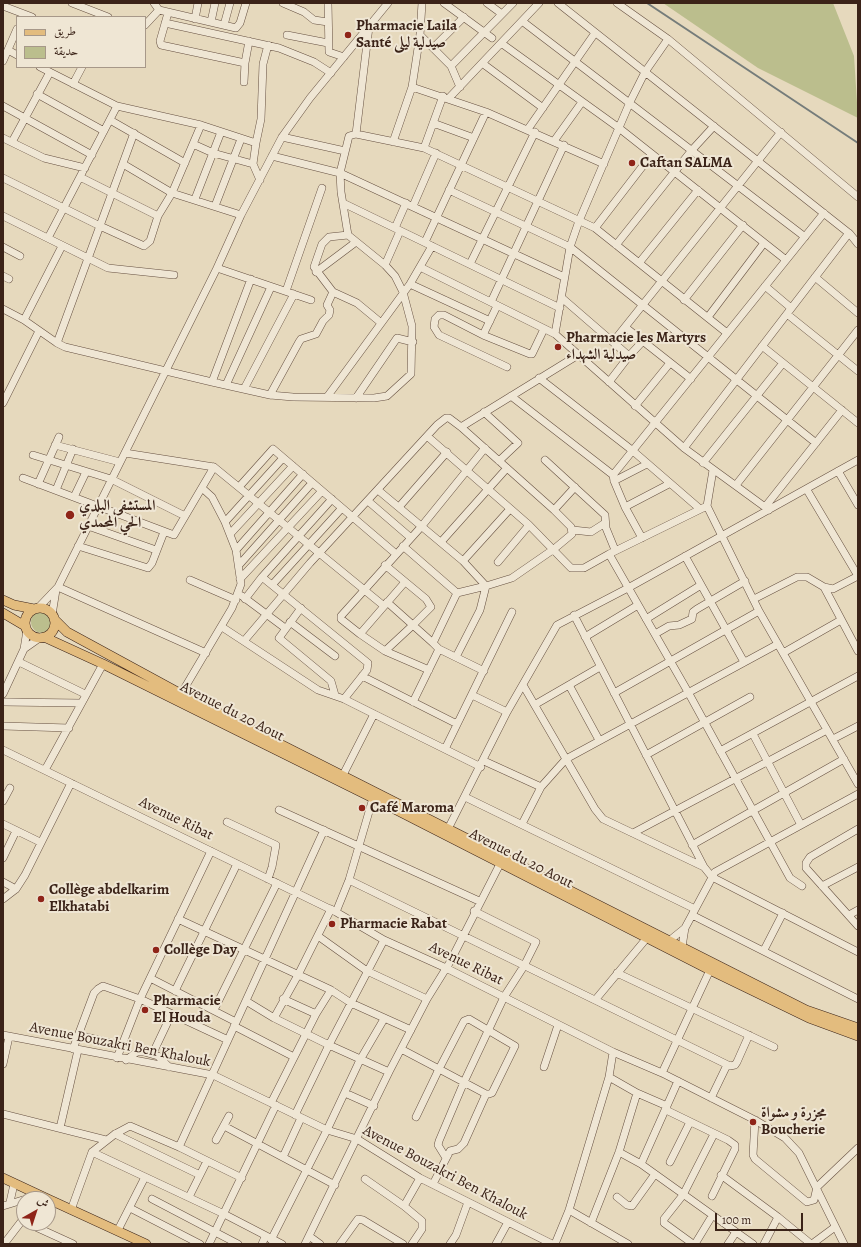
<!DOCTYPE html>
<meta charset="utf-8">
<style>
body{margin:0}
#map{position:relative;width:861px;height:1247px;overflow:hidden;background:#e6d9bd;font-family:Alegreya,Amiri,serif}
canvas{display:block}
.frame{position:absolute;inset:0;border:4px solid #3b2318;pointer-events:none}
.legend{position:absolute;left:16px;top:16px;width:130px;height:52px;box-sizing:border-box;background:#efe6d4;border:1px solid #a79889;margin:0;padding:5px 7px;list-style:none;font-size:12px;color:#3b2318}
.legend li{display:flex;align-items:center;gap:8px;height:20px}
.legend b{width:20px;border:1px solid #a79889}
.north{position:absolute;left:16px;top:1191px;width:40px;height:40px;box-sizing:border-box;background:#efe6d4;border:1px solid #a79889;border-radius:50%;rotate:39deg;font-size:11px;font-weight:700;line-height:16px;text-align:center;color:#3b2318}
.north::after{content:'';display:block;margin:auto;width:14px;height:18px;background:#8f2418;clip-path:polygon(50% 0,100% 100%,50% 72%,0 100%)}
.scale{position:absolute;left:715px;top:1213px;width:88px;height:18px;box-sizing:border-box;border:2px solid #3b2318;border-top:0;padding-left:5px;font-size:12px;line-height:14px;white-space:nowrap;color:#3b2318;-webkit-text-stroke:3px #efe6d4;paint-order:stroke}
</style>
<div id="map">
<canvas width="861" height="1247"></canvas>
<div class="frame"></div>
<ul class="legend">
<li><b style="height:5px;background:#e3bc7e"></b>طريق</li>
<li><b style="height:11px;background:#bbbe8d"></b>حديقة</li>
</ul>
<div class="north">ش</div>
<div class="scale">100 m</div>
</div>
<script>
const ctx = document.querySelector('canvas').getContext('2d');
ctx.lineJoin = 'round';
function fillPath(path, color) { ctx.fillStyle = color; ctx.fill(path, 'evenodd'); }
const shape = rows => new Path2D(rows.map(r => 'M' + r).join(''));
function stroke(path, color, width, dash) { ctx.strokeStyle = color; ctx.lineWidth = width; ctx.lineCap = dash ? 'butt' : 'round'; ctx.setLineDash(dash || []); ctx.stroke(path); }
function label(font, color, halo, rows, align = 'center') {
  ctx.font = font + ' Alegreya,Amiri,serif'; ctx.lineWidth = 4; ctx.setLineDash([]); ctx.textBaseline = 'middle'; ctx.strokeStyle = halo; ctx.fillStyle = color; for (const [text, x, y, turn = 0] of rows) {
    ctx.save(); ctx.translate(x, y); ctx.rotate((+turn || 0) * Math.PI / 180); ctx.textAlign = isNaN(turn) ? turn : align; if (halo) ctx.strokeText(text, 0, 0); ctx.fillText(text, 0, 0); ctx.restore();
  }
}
fillPath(shape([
 [663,3,833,3,854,56,858,118,758,68],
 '31 622a11 11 0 1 1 22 0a11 11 0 1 1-22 0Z'
]), '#bbbe8d');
stroke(shape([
 [647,3,858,143]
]), '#757c7a', 2);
const minor = shape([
 [72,3,108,17],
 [154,3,159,10,236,28,240,23,246,3],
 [283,3,304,12,314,20,328,22],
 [328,3,329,52,344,57],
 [444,3,492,38],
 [487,3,502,14],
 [558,3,850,234,858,244],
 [617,3,668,39,858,197],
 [3,6,32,17],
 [168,13,160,41,161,45,245,63],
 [195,19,198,3],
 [522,21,805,237],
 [211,22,215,3],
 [165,23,279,48,314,62,331,73],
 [145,25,159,10],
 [224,25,230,3],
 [287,35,328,43],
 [420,35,451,66,460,87],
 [668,39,645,72,630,102,579,221,570,247,555,334,684,448,769,510],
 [501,43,619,128,786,260],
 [433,48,464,17],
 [8,50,17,55],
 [3,61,17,29],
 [482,63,543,108],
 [451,66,513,3],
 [40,67,117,106,201,125,256,143,253,164,260,180],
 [244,82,245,63,249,41],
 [73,84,82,67],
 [412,87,486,112,604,164],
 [37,94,104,131],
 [449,98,539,3],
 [3,106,92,155],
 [110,120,185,163],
 [433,123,474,138],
 [528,129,595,33],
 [356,134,369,27],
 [282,137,345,151],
 [3,138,44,158,85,168],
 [554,141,582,102],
 [12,142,50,72],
 [393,142,412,87,420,35,422,3],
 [256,143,261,119,263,64,268,45],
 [193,144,213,153,253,164],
 [424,148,443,96],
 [272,156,340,173,564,277],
 [123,164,172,193,241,215],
 [80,177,158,216],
 [3,178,100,226,144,246,150,241,158,216,172,193,201,125],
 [449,190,570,247,816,443],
 [195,199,221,132],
 [343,203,560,308],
 [215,206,241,139],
 [413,206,436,153],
 [3,216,108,268,174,275],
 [395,228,406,203],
 [595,228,652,154],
 [348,235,329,237,322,244,314,267,333,292,357,303,380,322],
 [48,238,117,106],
 [425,242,486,112],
 [616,245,692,150,714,126],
 [3,247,20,256],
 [639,263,698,190],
 [470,264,535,132],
 [385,265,400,231],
 [420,267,555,334],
 [217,268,311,300],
 [316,272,356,242],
 [3,276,9,279],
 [815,277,858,313],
 [410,284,490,321],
 [765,286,791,308],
 [286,291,322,188],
 [562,298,629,356,609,382],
 [684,300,743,225],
 [491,302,564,145],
 [3,309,24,320,57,343,65,347,212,382,270,395,293,397,374,398,387,396,411,374,412,326,403,292,395,276,385,265,348,235,341,192,340,173,349,136,356,134,424,148,595,228,727,333],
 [787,314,858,371],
 [708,317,764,243],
 [24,320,62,246],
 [625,327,691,379],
 [483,335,497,306],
 [613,342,781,132],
 [57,343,134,133],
 [762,346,858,423],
 [629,356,643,341],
 [507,367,439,335,434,327,435,319,439,315,444,315,483,335,530,354,532,354,544,329],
 [539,378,633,451,700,509],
 [212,382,251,279],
 [226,385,271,287],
 [244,389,294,294],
 [270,395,299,342,301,339,316,334,323,321,329,315,330,310,327,305,333,292],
 [511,396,613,475,614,481,625,507,642,538],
 [327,397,410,284,432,246],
 [356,398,397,338,413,342],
 [3,403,39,331],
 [635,406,670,363],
 [484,412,518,443,499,461],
 [461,427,578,355],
 [427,436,529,525,571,568,584,568,609,554,707,506],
 [55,445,120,462],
 [684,448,849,233],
 [125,453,214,467,384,606],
 [33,455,111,479,185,516],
 [545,460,605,515,606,528,615,550],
 [703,463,783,363],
 [713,470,707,506,759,611,858,784],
 [838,471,858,505],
 [613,475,824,213],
 [23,478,174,535,214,467],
 [614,481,647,464],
 [38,484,59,437],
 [736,485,858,330],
 [239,487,273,449,396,554],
 [56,490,73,449],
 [807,490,858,576],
 [74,497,86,472],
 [368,501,411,538],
 [399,507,447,452],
 [625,507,669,484],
 [765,507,842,410],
 [554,510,575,487],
 [225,522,283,458],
 [88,526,156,550],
 [573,530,591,532,605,523],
 [230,534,293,466],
 [441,542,507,468],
 [78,546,148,568,152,563,164,532],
 [403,546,457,593],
 [236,550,303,474],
 [609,554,688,692,790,878,802,886],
 [685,556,744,662],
 [463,561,510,509],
 [498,562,529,525],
 [239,565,312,483],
 [385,565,426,599,431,607,413,625,385,651,429,670],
 [262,577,368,663,367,670,344,699],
 [240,579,322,491],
 [190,580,236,600],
 [272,585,342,508],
 [58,587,206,653],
 [824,587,858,651],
 [457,593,433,643,439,649,484,671],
 [242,596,285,628],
 [245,599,262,577,332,499],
 [754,599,797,577,807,577,824,587,833,589,858,576],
 [387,602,433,643],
 [38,608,58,587,217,268,241,215,282,137,310,98,388,3],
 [301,608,279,638,331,681,335,695],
 [52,615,56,590],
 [574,615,704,867],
 [646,619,701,585],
 [290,622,335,656],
 [222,627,318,690,344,699,374,714,343,775],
 [360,634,405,582],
 [655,634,669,626,679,625,692,619,693,612,697,609,745,581],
 [585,637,638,605],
 [244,641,310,563,437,425,446,418,449,418,461,427,554,510,571,527,572,534,554,549,512,578,486,586,463,561,378,490],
 [24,649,41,637],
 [385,651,360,634,341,619,341,616,421,527,485,448],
 [783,653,841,620],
 [456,657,480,610,486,586,457,593],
 [19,662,85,694],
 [362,676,457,724],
 [523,685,595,809,603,819,704,867,712,877,858,952],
 [569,685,599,740],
 [614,693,759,611],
 [3,694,24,649,27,630],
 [181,694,232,608,241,584,236,550,225,522,212,497,202,488],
 [472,695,507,712],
 [3,702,81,703],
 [413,702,439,649],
 [536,704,600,667],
 [374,714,481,767],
 [3,726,69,728],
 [753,734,801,825],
 [833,739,858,726],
 [445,749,512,612],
 [3,750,336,912,384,940,446,968,613,1052,662,1073,755,1120,785,1138,799,1153,844,1244],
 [720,751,858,676],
 [646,755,750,697],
 [484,761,541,787],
 [45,770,103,664],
 [465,797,695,909],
 [3,801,10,788],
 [279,810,479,901],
 [227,822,276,845,272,867,268,879],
 [3,824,40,842],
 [522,824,541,787,566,759,778,644],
 [858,829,810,857,806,863,806,868,858,926],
 [446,833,507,712,557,625,628,588,858,460],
 [633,833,827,730],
 [692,845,844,759],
 [3,858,16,831],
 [349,880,730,1066,735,1065,737,1062,749,1035],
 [3,882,16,889],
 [822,886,858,867],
 [3,899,16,889,25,875,71,783],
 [336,912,349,880,373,798],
 [692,915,858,999],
 [849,915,858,910],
 [178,919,331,990,351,1003,411,1030],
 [318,936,367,971,427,999],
 [669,941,685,928],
 [682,947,685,928,715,872,858,794],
 [764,950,783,913],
 [617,973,774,1047],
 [150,978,236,1022],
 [175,991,237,864],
 [283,999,316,1014],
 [596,999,646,939],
 [246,1001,274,1018,329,1045,389,1072],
 [214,1010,277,883],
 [274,1018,298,975,331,909],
 [234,1026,294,1057],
 [3,1035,213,1075,327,1130,357,1139,420,1178,552,1244],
 [78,1035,122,1046],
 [73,1049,94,993,98,989,103,986,140,999,228,1040],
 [401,1049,439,1069,486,1094,489,1094,492,1093,515,1046,469,1019,464,1021,439,1069,416,1117],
 [153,1053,171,1015],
 [117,1058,140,999,211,851],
 [126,1060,137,1052,144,1052,158,1056,169,1067],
 [3,1064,9,1037],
 [544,1067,558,1025],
 [662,1073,710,970],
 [609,1077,637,1093,667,1106],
 [678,1081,641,1164,753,1244],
 [345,1093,374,1106],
 [711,1098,727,1065],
 [271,1103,316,1014,331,990],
 [666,1110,728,1140,735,1145,735,1149,712,1196],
 [3,1114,106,1140],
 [295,1115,329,1045,384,940],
 [755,1120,753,1155,755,1159,807,1202,814,1200,817,1187,858,1148],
 [224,1126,335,1185],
 [60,1128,78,1050],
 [115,1134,200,1175],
 [216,1140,229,1116],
 [179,1147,324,830],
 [92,1152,224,1214,282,1244],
 [619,1152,641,1164],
 [283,1157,301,1118],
 [446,1158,438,1145,439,1141,464,1082,504,997,524,966,536,942,474,911],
 [670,1162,690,1122],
 [721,1175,778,1217],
 [365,1179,404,1206,422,1221,422,1229,412,1244],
 [433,1184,450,1151,458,1149,464,1143,486,1094],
 [189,1197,207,1161],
 [617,1197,627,1205,632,1206,655,1174],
 [152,1199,238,1244],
 [10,1202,14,1184],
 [3,1206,39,1195],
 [404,1206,420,1178],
 [130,1208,200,1244],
 [71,1210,92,1152,115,1134,130,1126,179,1147,242,1178],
 [569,1210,628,1244],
 [27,1223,73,1244],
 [591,1223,619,1152,637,1093],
 [118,1230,145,1177],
 [309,1236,320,1244],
 [271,1240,327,1130,360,1060,384,1019],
 [4,1244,24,1218],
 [209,1244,276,1105],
 [262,1244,265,1237],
 [305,1244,389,1072,427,999,450,962,502,860],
 [340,1244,358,1219,363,1220,403,1244],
 [450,1244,456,1235,468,1202],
 [496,1244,508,1222],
 [555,1244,569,1210,609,1077,613,1052],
 [693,1244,664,1223,664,1219,683,1195,714,1134],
 [695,1244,712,1216],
 [728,1244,736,1232],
 [764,1244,778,1217,811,1244],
 [812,1244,835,1227]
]);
const major = shape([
 [3,600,14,605,34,609],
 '25 623a15 15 0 1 1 30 0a15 15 0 1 1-30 0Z',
 [3,613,25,626],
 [54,619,67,632,181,694,806,1010,858,1028],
 [44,637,103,664,373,798,710,970,809,1018,858,1036],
 [3,1178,48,1199],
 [48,1199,146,1244]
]);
stroke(minor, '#665041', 8);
stroke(major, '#3b2318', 10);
stroke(minor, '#efe6d4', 7);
stroke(major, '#e3bc7e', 9);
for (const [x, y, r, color] of [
 [348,35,4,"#8f2418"],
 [632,163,4,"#8f2418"],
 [558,347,4,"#8f2418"],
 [70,515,5,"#8f2418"],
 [362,808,4,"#8f2418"],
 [41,899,4,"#8f2418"],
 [332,924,4,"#8f2418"],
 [156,950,4,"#8f2418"],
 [145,1010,4,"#8f2418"],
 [753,1122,4,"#8f2418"]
]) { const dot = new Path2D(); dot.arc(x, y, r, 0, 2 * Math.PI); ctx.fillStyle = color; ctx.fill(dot); stroke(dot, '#efe6d4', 1.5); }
label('bold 15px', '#3b2318', '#efe6d4', [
 ["Pharmacie Laila",356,26],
 ["Santé صيدلية ليلى",356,43],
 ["Caftan SALMA",640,163],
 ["Pharmacie les Martyrs",566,338],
 ["صيدلية الشهداء",566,355],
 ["المستشفى البلدي",79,506],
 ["الحي المحمدي",79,523],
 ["Café Maroma",370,808],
 ["Collège abdelkarim",49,890],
 ["Elkhatabi",49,907],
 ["Pharmacie Rabat",340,924],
 ["Collège Day",164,950],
 ["Pharmacie",153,1001],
 ["El Houda",153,1018],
 ["مجزرة و مشواة",761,1113],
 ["Boucherie",761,1130]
], 'left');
label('15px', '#3b2318', '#efe6d4', [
 ["Avenue du 20 Aout",232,712,27],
 ["Avenue Ribat",176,819,26],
 ["Avenue du 20 Aout",521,859,27],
 ["Avenue Ribat",466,964,26],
 ["Avenue Bouzakri Ben Khalouk",120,1045,11],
 ["Avenue Bouzakri Ben Khalouk",445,1173,28]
]);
</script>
